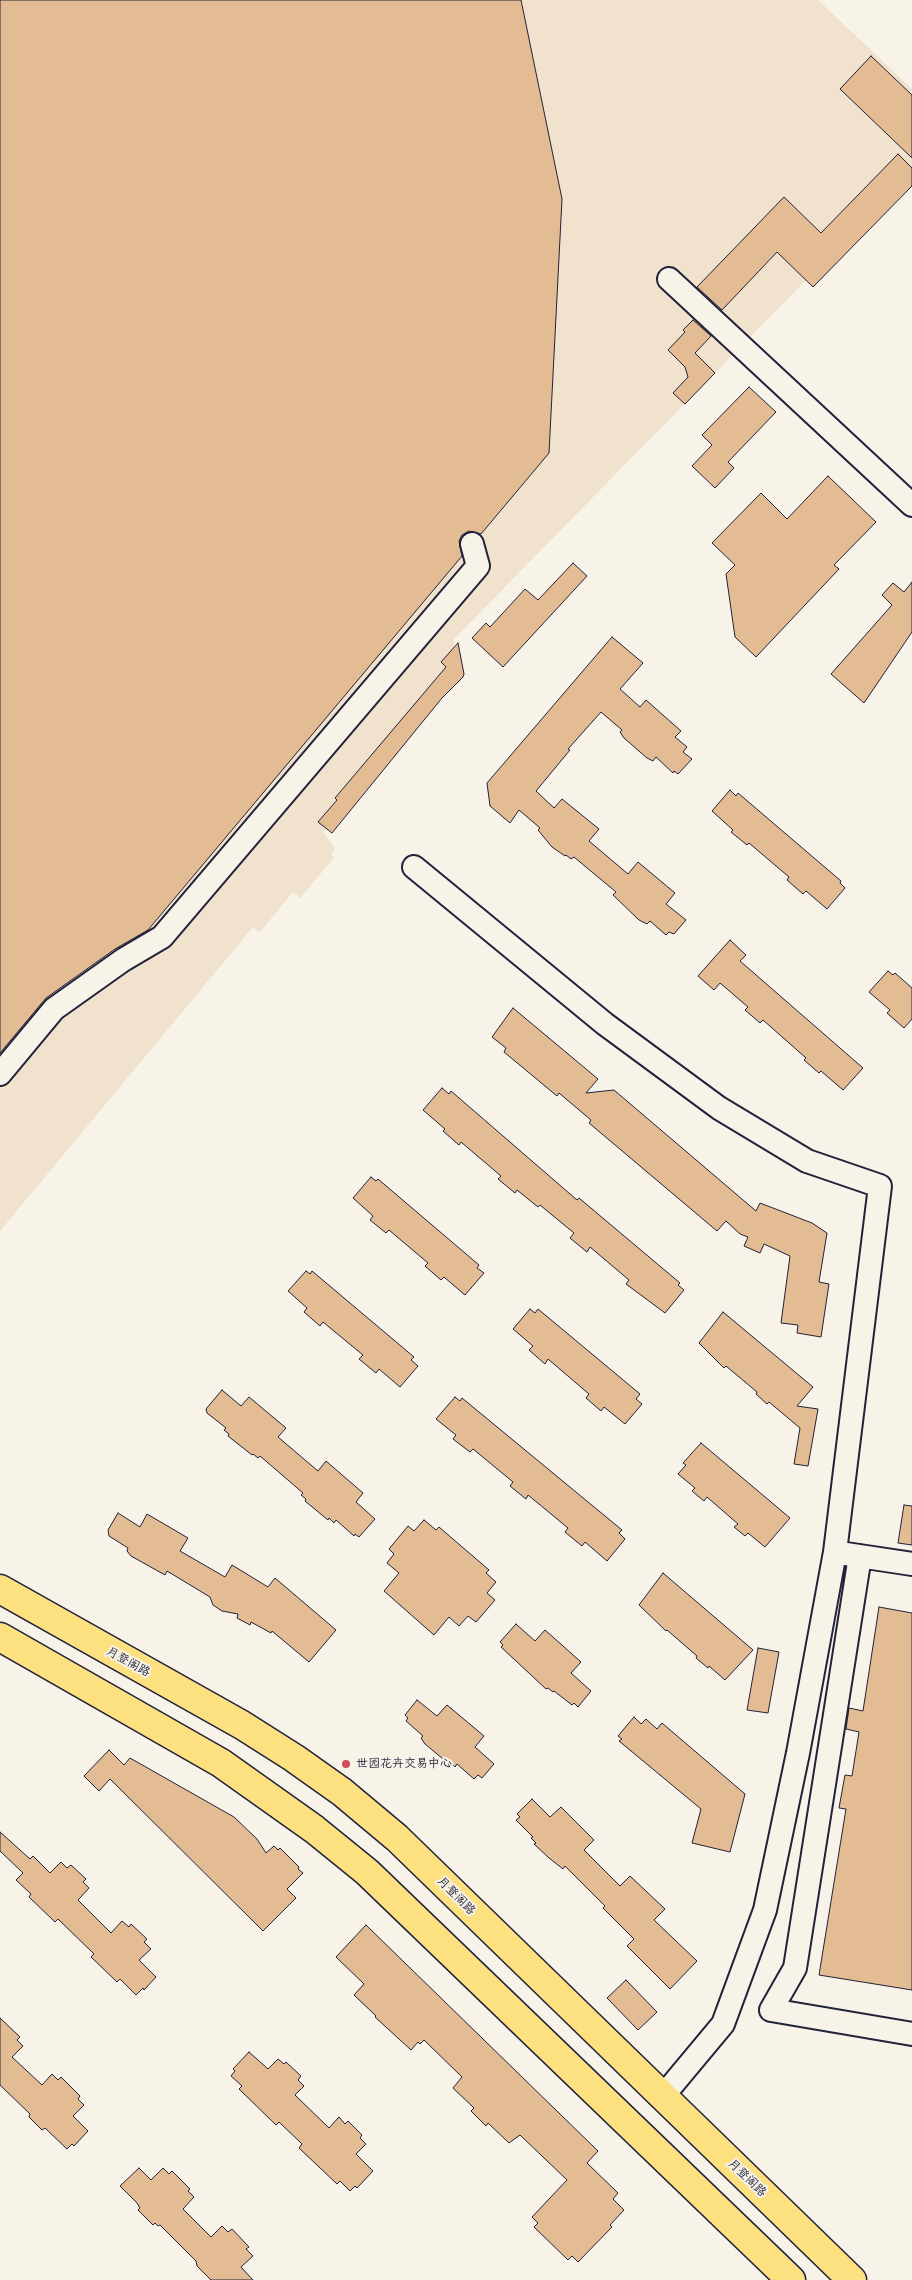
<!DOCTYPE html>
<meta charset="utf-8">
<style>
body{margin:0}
canvas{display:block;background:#f7f3e8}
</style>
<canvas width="912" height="2280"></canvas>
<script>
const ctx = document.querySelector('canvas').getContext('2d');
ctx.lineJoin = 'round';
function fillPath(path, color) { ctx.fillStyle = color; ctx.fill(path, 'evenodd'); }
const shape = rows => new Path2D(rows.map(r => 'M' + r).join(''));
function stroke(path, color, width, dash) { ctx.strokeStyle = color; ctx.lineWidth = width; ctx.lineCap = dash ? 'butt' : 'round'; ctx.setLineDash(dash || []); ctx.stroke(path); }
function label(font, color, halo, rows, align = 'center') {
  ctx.font = font + ' "Playpen Sans","LXGW WenKai TC",sans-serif'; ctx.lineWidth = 4; ctx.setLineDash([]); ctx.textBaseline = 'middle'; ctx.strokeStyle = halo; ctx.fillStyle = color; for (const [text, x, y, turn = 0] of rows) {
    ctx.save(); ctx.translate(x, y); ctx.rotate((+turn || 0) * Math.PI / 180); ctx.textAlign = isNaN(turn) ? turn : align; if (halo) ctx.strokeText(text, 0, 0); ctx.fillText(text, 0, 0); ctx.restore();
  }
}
fillPath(shape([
 [0,0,818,0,912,89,912,172,454,639,456,675,323,832,335,848,331,854,334,858,300,898,293,892,260,932,253,927,0,1231]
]), '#f1e2ce');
const building = shape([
 [0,0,521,0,562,199,549,453,481,534,469,531,462,535,459,541,462,556,148,930,115,949,46,998,0,1053,0,0],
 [871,56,912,95,912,158,840,89,871,56],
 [898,154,912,168,912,186,813,287,777,252,722,310,697,287,784,197,821,233,898,154],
 [693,320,711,336,695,353,715,373,685,404,673,393,688,377,685,367,668,350,685,332,683,330,693,320],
 [749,387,776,412,728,462,734,468,715,488,692,466,712,445,702,435,749,387],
 [828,476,876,522,834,565,839,569,756,657,735,637,726,574,735,565,712,543,761,493,787,519,828,476],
 [573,563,587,576,503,667,472,638,486,623,490,627,525,589,538,600,573,563],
 [912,582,912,632,864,703,831,674,892,605,882,595,893,583,904,592,912,582],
 [612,637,643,663,620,689,640,707,646,700,681,731,675,737,687,747,683,752,692,759,678,774,674,771,673,773,656,757,653,761,647,758,624,738,620,732,622,730,601,712,568,749,570,750,536,791,554,808,562,799,599,829,589,841,628,874,638,862,675,893,666,904,686,920,674,934,669,932,666,935,650,921,647,924,639,920,613,895,616,892,574,857,571,859,566,855,565,856,552,847,538,830,540,828,519,810,510,823,490,806,487,783,612,637],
 [458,643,464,674,463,677,442,698,332,833,318,822,337,800,335,798,446,667,441,662,458,643],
 [730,790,736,796,738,793,841,881,840,883,845,888,827,909,806,891,803,894,787,880,789,877,749,843,747,845,731,832,733,830,712,811,730,790],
 [730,940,746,955,740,961,863,1068,843,1090,821,1071,819,1073,804,1060,806,1058,763,1020,760,1023,745,1010,748,1007,720,983,714,990,698,976,730,940],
 [888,971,893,975,895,973,912,988,912,1019,904,1028,887,1013,890,1010,869,992,888,971],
 [513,1008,598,1079,586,1093,614,1090,756,1211,760,1203,812,1223,827,1233,819,1282,829,1284,821,1337,797,1333,798,1325,781,1323,790,1256,764,1244,760,1253,744,1246,748,1237,740,1234,726,1221,717,1231,589,1123,591,1120,559,1093,557,1096,504,1052,506,1048,492,1037,513,1008],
 [442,1088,449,1094,451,1091,577,1200,579,1198,680,1283,678,1285,684,1290,665,1313,626,1284,629,1280,590,1247,587,1252,570,1238,574,1233,540,1205,538,1207,517,1190,515,1193,498,1179,501,1176,461,1142,459,1145,443,1131,445,1129,423,1110,442,1088],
 [371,1177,376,1181,378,1179,479,1265,477,1268,484,1273,465,1295,444,1277,441,1280,425,1266,428,1263,389,1230,386,1233,370,1220,373,1216,353,1198,371,1177],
 [306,1271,310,1274,312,1271,414,1357,411,1360,418,1366,400,1387,379,1369,376,1373,359,1359,363,1355,323,1322,320,1326,304,1312,307,1308,288,1291,306,1271],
 [530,1309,535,1313,538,1309,640,1394,636,1399,642,1404,625,1424,604,1407,601,1411,586,1398,589,1394,548,1359,545,1364,529,1350,533,1346,513,1329,530,1309],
 [723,1312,813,1387,797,1406,818,1409,808,1466,794,1464,800,1428,769,1402,767,1404,756,1394,757,1392,726,1366,724,1368,699,1343,723,1312],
 [222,1390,241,1406,249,1397,286,1428,278,1437,318,1471,326,1461,363,1493,356,1502,375,1519,359,1537,355,1534,354,1536,336,1520,334,1523,329,1518,328,1520,305,1501,306,1499,301,1495,303,1493,260,1456,258,1458,253,1454,252,1455,228,1436,229,1434,224,1430,226,1428,207,1413,206,1409,222,1390],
 [455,1397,460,1401,462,1398,622,1530,619,1533,625,1539,607,1561,585,1542,582,1546,565,1532,568,1528,528,1495,526,1499,510,1486,513,1482,473,1449,470,1452,453,1439,456,1435,436,1419,455,1397],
 [701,1443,790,1518,765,1547,748,1533,745,1536,734,1527,738,1524,707,1497,704,1501,692,1491,695,1488,678,1474,686,1465,683,1463,701,1443],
 [904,1505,912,1506,912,1545,898,1543,904,1505],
 [118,1513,140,1527,147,1514,188,1538,180,1551,225,1577,232,1565,268,1587,275,1578,336,1630,309,1662,272,1631,271,1633,251,1622,250,1625,237,1618,238,1614,222,1611,213,1605,210,1597,167,1571,165,1575,131,1556,127,1551,128,1548,109,1536,108,1530,118,1513],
 [424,1520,436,1530,439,1527,489,1570,486,1573,496,1582,487,1593,495,1600,476,1622,468,1616,459,1626,449,1617,434,1635,384,1591,399,1573,387,1563,394,1554,389,1549,408,1526,414,1531,424,1520],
 [663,1573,753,1650,725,1680,709,1666,708,1668,696,1658,697,1656,667,1630,666,1631,639,1605,663,1573],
 [879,1607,912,1613,912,1990,819,1975,846,1809,839,1808,845,1775,852,1776,859,1732,846,1729,849,1708,863,1711,879,1607],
 [516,1624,535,1641,545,1630,581,1662,571,1673,591,1691,578,1707,574,1703,572,1705,554,1691,553,1692,548,1688,546,1689,501,1647,503,1645,500,1642,516,1624],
 [758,1648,779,1652,768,1713,747,1710,758,1648],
 [417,1700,437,1716,447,1705,484,1736,475,1747,494,1764,482,1778,478,1775,474,1779,457,1764,455,1767,450,1762,449,1764,425,1744,421,1738,423,1736,406,1721,408,1718,405,1715,417,1700],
 [634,1717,641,1724,646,1719,657,1729,662,1723,745,1794,730,1852,692,1843,701,1809,619,1741,622,1739,618,1736,634,1717],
 [109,1750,124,1765,130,1758,234,1817,257,1839,266,1853,274,1846,278,1850,280,1848,299,1867,298,1869,303,1873,287,1889,296,1898,263,1931,110,1779,99,1791,84,1776,109,1750],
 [532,1799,550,1817,561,1807,594,1840,584,1850,620,1886,630,1876,665,1909,654,1920,697,1961,670,1989,627,1946,634,1939,603,1908,605,1906,565,1866,563,1869,549,1858,534,1844,536,1843,531,1838,533,1837,516,1820,520,1817,517,1814,532,1799],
 [0,1832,30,1859,33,1856,50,1873,61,1862,67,1868,71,1865,86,1879,83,1882,89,1888,78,1900,111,1933,122,1921,129,1927,131,1924,147,1939,144,1942,151,1949,139,1960,156,1977,144,1990,143,1988,136,1995,120,1979,117,1982,91,1957,94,1954,58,1919,55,1922,29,1897,31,1894,16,1880,23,1873,0,1851,0,1832],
 [366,1925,598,2151,587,2163,618,2193,613,2199,624,2210,610,2225,612,2227,578,2262,572,2256,568,2260,534,2227,538,2223,532,2217,567,2180,520,2135,509,2143,488,2123,486,2126,471,2111,474,2108,453,2088,462,2077,424,2040,420,2044,418,2042,411,2050,375,2017,376,2016,354,1995,364,1984,336,1957,366,1925],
 [626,1980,657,2012,638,2030,607,1998,626,1980],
 [0,2018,20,2037,17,2040,23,2046,12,2057,42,2085,52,2074,58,2080,61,2077,80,2096,78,2099,84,2105,73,2116,88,2131,74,2146,72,2144,67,2149,45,2128,42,2130,29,2117,30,2114,0,2085,0,2018],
 [249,2052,268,2069,278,2059,284,2064,286,2062,301,2076,298,2080,304,2086,295,2095,329,2128,339,2117,345,2124,348,2121,362,2135,360,2138,366,2144,356,2154,373,2171,357,2188,355,2186,350,2191,340,2181,337,2184,299,2148,302,2144,279,2122,276,2125,239,2089,242,2086,231,2076,235,2071,233,2069,249,2052],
 [139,2168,151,2180,163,2168,169,2174,172,2171,190,2189,188,2191,194,2197,183,2209,211,2237,222,2226,228,2232,232,2229,249,2247,246,2249,253,2256,241,2267,253,2280,211,2280,197,2266,196,2261,160,2225,158,2226,155,2223,153,2225,138,2210,140,2208,137,2203,120,2186,139,2168]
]);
fillPath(building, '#e3bc93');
stroke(building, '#22223b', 1);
const minor = shape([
 [669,279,912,505],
 [414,867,605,1024,719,1108,807,1161,880,1186,835,1552,798,1753,765,1910,723,2024,663,2096],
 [0,1074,54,1009,123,960,162,937,478,566,472,544],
 [846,1554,912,1564],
 [860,1556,795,1968,771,2010,912,2034]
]);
const major = shape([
 [0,1589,242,1725,294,1758,342,1792,397,1838,852,2280],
 [0,1637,221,1763,314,1829,367,1872,791,2280]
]);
stroke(minor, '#22223b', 26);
stroke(major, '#22223b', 31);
stroke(minor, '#f7f3e8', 22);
stroke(major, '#fde080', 28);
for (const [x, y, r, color] of [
 [346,1764,5,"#d1495b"]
]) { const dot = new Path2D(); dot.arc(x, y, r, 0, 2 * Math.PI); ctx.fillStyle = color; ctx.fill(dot); stroke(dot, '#f7f3e8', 2); }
label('12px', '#22223b', '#f7f3e8', [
 ["月登阁路",128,1662,29],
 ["月登阁路",456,1896,45],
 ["月登阁路",747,2178,44]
]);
label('12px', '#22223b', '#f7f3e8', [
 ["世园花卉交易中心",356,1764]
], 'left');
</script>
